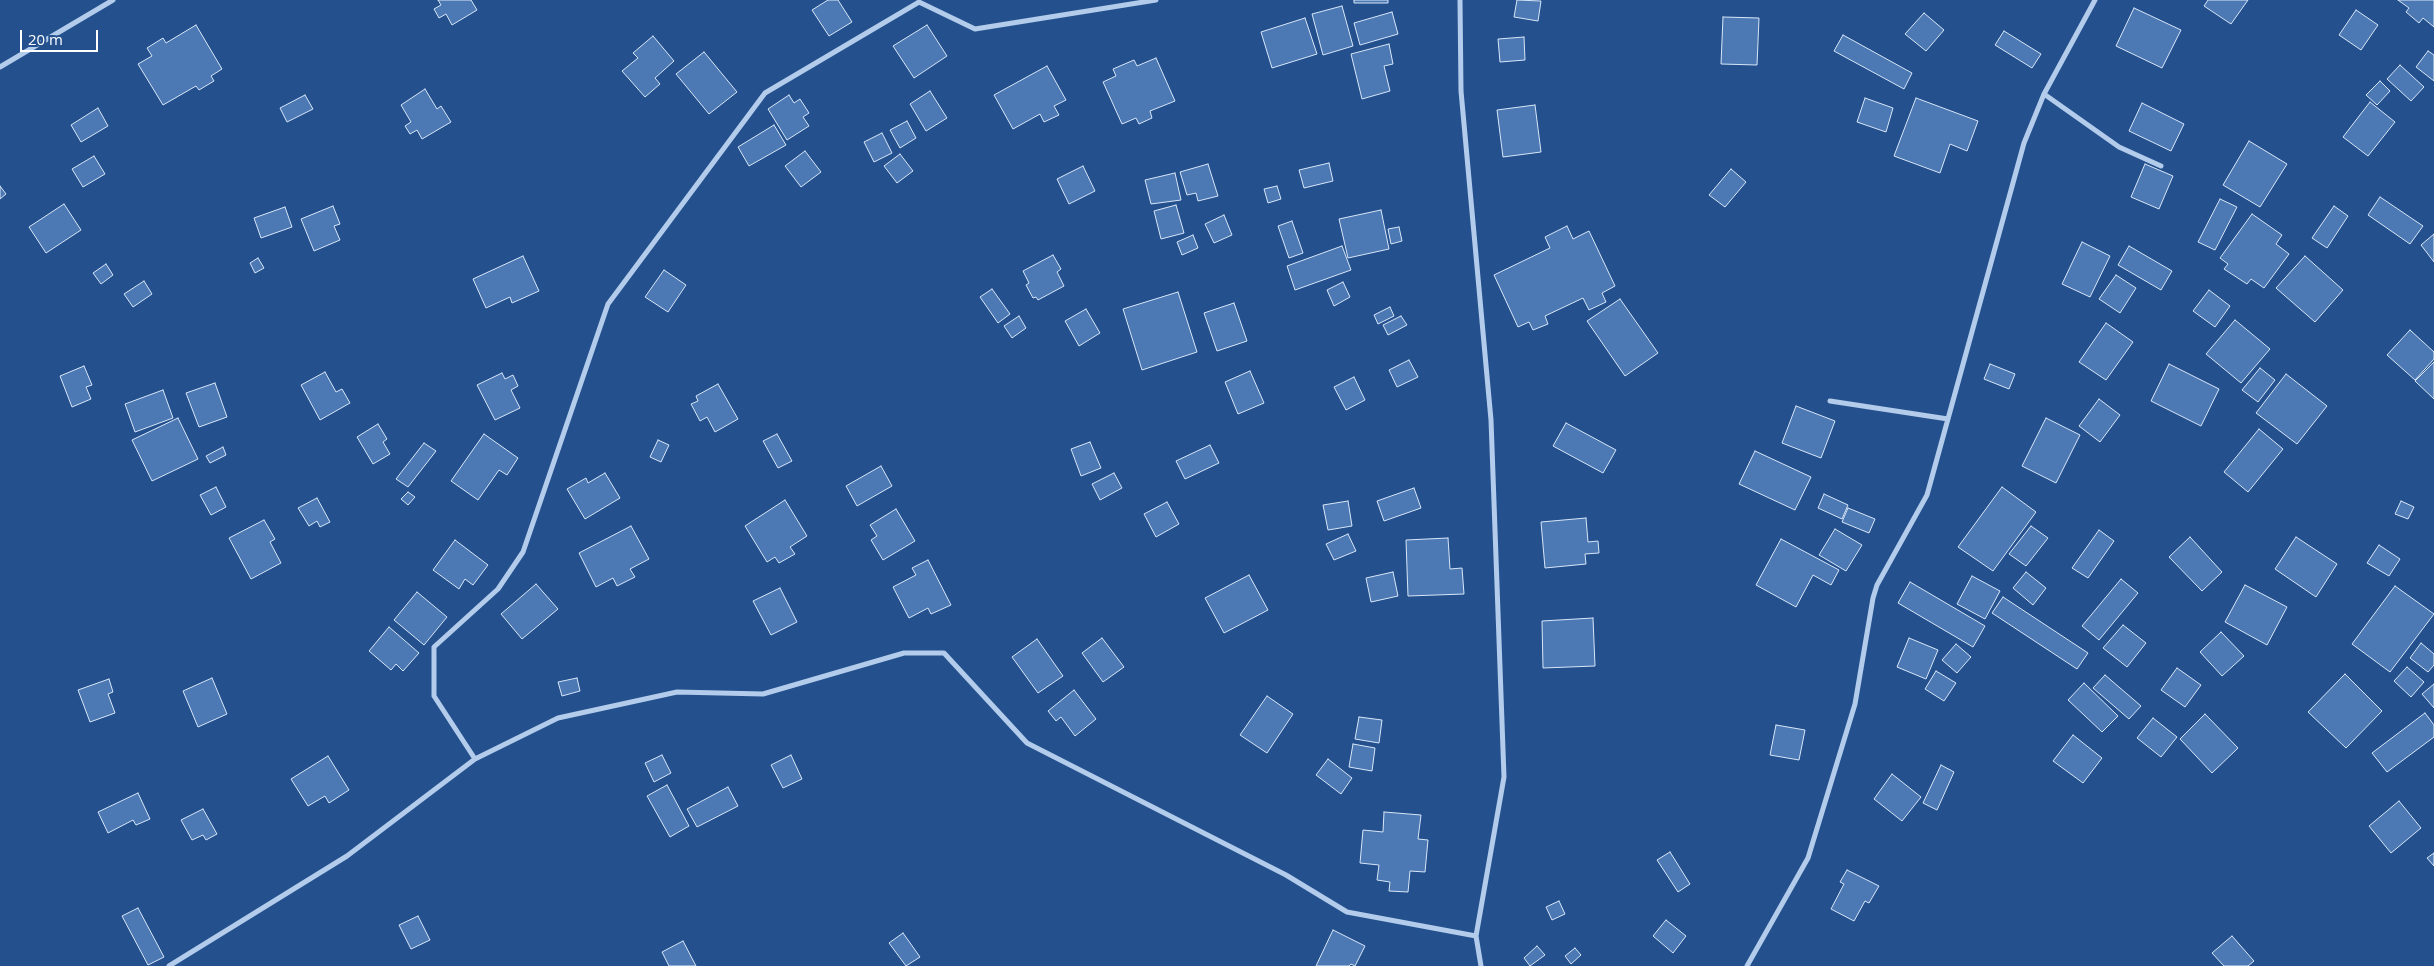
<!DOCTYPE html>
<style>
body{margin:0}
#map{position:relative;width:2434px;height:966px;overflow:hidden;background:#24518e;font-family:"Open Sans",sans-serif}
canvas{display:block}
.scale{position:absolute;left:20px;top:30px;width:78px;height:22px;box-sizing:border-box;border:2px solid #fff;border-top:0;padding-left:6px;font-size:15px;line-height:18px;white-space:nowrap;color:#fff;-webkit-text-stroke:4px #24518e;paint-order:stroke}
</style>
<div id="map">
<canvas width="2434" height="966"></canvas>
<div class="scale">20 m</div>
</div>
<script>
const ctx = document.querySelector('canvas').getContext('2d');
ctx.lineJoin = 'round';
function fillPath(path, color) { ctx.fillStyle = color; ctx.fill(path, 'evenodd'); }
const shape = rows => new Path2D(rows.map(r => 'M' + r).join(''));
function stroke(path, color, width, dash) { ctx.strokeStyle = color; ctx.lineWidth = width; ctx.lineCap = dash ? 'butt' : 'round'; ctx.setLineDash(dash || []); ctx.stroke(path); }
const building = shape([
 [438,0,471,0,477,10,452,25,446,14,439,18,434,9,441,5,438,0],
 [828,0,838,0,852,22,829,36,812,10,828,0],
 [1354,0,1388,0,1388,3,1354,3,1354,0],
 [1517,0,1541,1,1538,21,1514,17,1517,0],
 [2208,0,2248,0,2231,24,2204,6,2208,0],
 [2398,0,2434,0,2434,27,2423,18,2419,23,2406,12,2409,8,2398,0],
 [1342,6,1353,46,1323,55,1312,14,1342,6],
 [2134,8,2181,30,2162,68,2116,46,2134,8],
 [2356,10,2378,25,2361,50,2339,35,2356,10],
 [1392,12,1398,34,1360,45,1354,23,1392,12],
 [1924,13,1944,30,1926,51,1905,34,1924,13],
 [1723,17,1759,18,1757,65,1721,64,1723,17],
 [1305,18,1317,54,1272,68,1261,32,1305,18],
 [196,25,222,69,211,76,214,81,199,90,196,86,163,105,138,64,152,56,147,48,163,38,166,43,196,25],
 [927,25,947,56,914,78,893,46,927,25],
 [2004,31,2041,54,2032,68,1995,45,2004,31],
 [1843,35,1912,73,1904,89,1834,51,1843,35],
 [653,36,674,61,655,78,660,84,645,97,622,71,638,58,633,53,653,36],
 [1524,37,1525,60,1500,62,1498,39,1524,37],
 [1389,44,1393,64,1384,66,1390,91,1362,99,1351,54,1389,44],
 [2428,51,2434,55,2434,81,2416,67,2428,51],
 [704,52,737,92,709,114,676,74,704,52],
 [1156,58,1175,101,1150,111,1152,118,1139,124,1136,118,1122,124,1103,82,1116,76,1113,69,1134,60,1137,66,1156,58],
 [2400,65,2424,87,2411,101,2387,79,2400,65],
 [1047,66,1066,100,1054,106,1059,115,1044,122,1040,114,1013,129,994,95,1047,66],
 [2380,81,2390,91,2377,105,2366,95,2380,81],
 [425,89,437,109,441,106,451,122,422,139,417,130,410,134,405,126,411,122,401,105,425,89],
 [930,91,947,118,926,131,910,104,930,91],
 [305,95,313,109,287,122,280,108,305,95],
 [789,95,794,103,800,99,809,113,803,117,809,126,787,140,768,109,789,95],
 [1865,98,1893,108,1886,132,1857,122,1865,98],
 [1916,98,1978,121,1967,151,1950,144,1940,173,1894,156,1916,98],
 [2370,102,2395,122,2368,156,2343,137,2370,102],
 [2142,103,2184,124,2171,151,2129,131,2142,103],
 [1535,105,1541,152,1503,157,1497,110,1535,105],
 [98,108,108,126,81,142,71,125,98,108],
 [907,121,916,138,900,148,890,130,907,121],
 [774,125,786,145,749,166,738,147,774,125],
 [882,133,892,153,874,162,864,142,882,133],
 [2249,141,2287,164,2260,207,2223,185,2249,141],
 [805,151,821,172,801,187,785,166,805,151],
 [900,154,913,171,897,183,884,166,900,154],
 [94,156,105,174,83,187,72,169,94,156],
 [1329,163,1333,181,1304,188,1299,170,1329,163],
 [1208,164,1218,196,1198,201,1196,193,1187,195,1180,172,1208,164],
 [2145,164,2173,176,2159,209,2131,197,2145,164],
 [1083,166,1095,191,1069,204,1057,179,1083,166],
 [1731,169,1746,182,1725,207,1709,195,1731,169],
 [1175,173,1181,200,1151,204,1145,180,1175,173],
 [0,186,6,194,0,199,0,186],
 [1277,186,1281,199,1268,203,1264,189,1277,186],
 [2380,197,2423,226,2410,244,2368,215,2380,197],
 [2220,199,2237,207,2215,250,2198,242,2220,199],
 [64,204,81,230,46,253,29,227,64,204],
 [1176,205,1184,233,1161,239,1154,211,1176,205],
 [333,206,340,224,334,226,340,240,314,251,301,219,333,206],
 [2334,206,2348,216,2327,248,2312,238,2334,206],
 [285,207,292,227,261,238,254,218,285,207],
 [1381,210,1389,249,1348,258,1339,219,1381,210],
 [2252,214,2282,235,2276,244,2289,254,2264,288,2251,279,2247,284,2224,269,2228,264,2220,258,2252,214],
 [1224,215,1232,235,1214,243,1205,224,1224,215],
 [1292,221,1303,253,1289,258,1278,226,1292,221],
 [1567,226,1573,239,1589,231,1615,286,1602,293,1606,302,1589,310,1583,298,1545,316,1548,324,1533,330,1529,322,1518,327,1494,275,1550,248,1545,237,1567,226],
 [1399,227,1402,241,1391,244,1388,229,1399,227],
 [2434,234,2434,262,2421,245,2434,234],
 [1193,235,1198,248,1182,255,1177,242,1193,235],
 [2082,242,2110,256,2090,297,2062,284,2082,242],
 [1342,246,1351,270,1295,290,1287,266,1342,246],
 [2129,246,2172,271,2161,290,2118,265,2129,246],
 [1053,255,1061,269,1057,272,1064,286,1038,300,1036,297,1033,298,1026,285,1029,283,1023,271,1053,255],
 [523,256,539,291,512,303,510,297,486,308,473,279,523,256],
 [2305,256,2343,290,2315,322,2276,288,2305,256],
 [258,258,264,268,255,273,250,263,258,258],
 [106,264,113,275,101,284,93,273,106,264],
 [664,270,686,285,668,312,645,297,664,270],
 [2116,275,2136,288,2120,313,2099,299,2116,275],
 [144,281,152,294,133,307,124,294,144,281],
 [1343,282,1350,297,1334,306,1327,290,1343,282],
 [992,289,1010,314,998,323,980,297,992,289],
 [2209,290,2230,306,2215,327,2193,311,2209,290],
 [1178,292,1197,352,1142,370,1123,309,1178,292],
 [1620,299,1658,353,1625,376,1587,321,1620,299],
 [1234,303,1247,341,1217,351,1204,313,1234,303],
 [1390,307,1394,316,1378,324,1374,315,1390,307],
 [1086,309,1100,333,1079,346,1065,321,1086,309],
 [1019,316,1026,328,1012,338,1004,326,1019,316],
 [1401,316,1407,325,1388,335,1383,325,1401,316],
 [2235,320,2270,349,2241,383,2206,354,2235,320],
 [2106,323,2133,342,2106,380,2079,362,2106,323],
 [2410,330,2434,352,2434,359,2415,380,2387,355,2410,330],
 [1409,360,1418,377,1397,387,1389,370,1409,360],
 [2434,362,2434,399,2415,381,2434,362],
 [1990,364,2015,374,2009,389,1984,379,1990,364],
 [2169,364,2219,389,2201,426,2151,401,2169,364],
 [84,366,92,385,86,387,91,399,72,407,60,376,84,366],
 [2260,368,2275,380,2258,402,2242,390,2260,368],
 [1250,371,1264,403,1238,414,1225,382,1250,371],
 [325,372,336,392,342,389,350,403,320,420,301,385,325,372],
 [502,373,505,379,513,375,518,386,511,390,520,408,495,420,477,385,502,373],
 [2286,374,2327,406,2297,444,2256,413,2286,374],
 [1354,377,1365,400,1346,410,1334,387,1354,377],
 [215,383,227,417,199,427,186,393,215,383],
 [718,384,738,419,715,432,707,417,700,421,691,404,698,401,696,396,718,384],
 [163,390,173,418,135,432,125,404,163,390],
 [2099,399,2120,415,2100,442,2079,426,2099,399],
 [1796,406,1835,421,1821,458,1782,443,1796,406],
 [178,418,198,459,152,481,132,440,178,418],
 [2046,418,2080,435,2056,483,2022,466,2046,418],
 [1566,423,1616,450,1603,473,1553,446,1566,423],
 [378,424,387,439,383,442,390,454,373,464,357,437,378,424],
 [2259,429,2283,449,2248,492,2224,472,2259,429],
 [484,434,518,458,507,475,499,470,478,500,451,481,484,434],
 [777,434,792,461,778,468,763,441,777,434],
 [658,440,669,445,661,462,650,457,658,440],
 [1090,442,1101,468,1081,476,1071,449,1090,442],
 [424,443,436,451,408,487,396,479,424,443],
 [1210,445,1219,463,1185,479,1176,461,1210,445],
 [223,447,226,455,210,463,206,456,223,447],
 [1755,451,1811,477,1795,510,1739,484,1755,451],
 [881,466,892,486,857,506,846,486,881,466],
 [605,473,620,498,585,519,567,489,586,478,588,483,605,473],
 [1114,473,1122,488,1100,500,1092,484,1114,473],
 [216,487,226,507,211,515,200,495,216,487],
 [2002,487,2036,512,1993,571,1958,547,2002,487],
 [1414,488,1421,508,1384,521,1377,501,1414,488],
 [408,492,415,497,408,505,401,499,408,492],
 [1824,494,1848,505,1842,519,1818,508,1824,494],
 [317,498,330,522,320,527,317,521,309,526,298,508,317,498],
 [785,500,807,536,790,547,795,554,779,563,775,557,767,562,745,526,785,500],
 [1348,501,1352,526,1328,530,1323,505,1348,501],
 [2401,501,2414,507,2408,519,2395,514,2401,501],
 [1167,502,1179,524,1156,537,1144,514,1167,502],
 [1848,508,1875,519,1869,533,1842,522,1848,508],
 [896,509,915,541,883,560,871,540,877,536,870,525,896,509],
 [1586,518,1588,542,1598,541,1599,553,1585,554,1586,564,1545,568,1541,522,1586,518],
 [264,520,275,539,270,542,281,563,251,579,229,538,264,520],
 [631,526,649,559,630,569,635,577,617,586,613,578,596,587,579,553,631,526],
 [2031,526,2048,538,2026,566,2009,554,2031,526],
 [1835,529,1862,545,1846,571,1819,555,1835,529],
 [2099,530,2114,541,2088,578,2072,568,2099,530],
 [1348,534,1356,551,1334,560,1326,544,1348,534],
 [2190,537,2222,572,2202,591,2169,557,2190,537],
 [2296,537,2337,564,2316,597,2275,569,2296,537],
 [1448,538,1450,569,1462,568,1464,594,1408,596,1406,540,1448,538],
 [1781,539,1839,570,1831,585,1813,575,1796,607,1756,585,1781,539],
 [455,540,488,565,473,585,465,579,459,589,433,570,455,540],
 [2379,545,2400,559,2389,576,2367,563,2379,545],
 [928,560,951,605,931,614,928,608,909,618,893,587,916,575,912,568,928,560],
 [1393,572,1398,596,1371,602,1366,578,1393,572],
 [2026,572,2046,588,2033,605,2013,588,2026,572],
 [1249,575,1268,610,1224,633,1205,598,1249,575],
 [1972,576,2000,591,1985,619,1957,604,1972,576],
 [2121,579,2138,593,2099,640,2082,626,2121,579],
 [1910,582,1985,626,1973,647,1898,603,1910,582],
 [536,584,558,609,522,639,501,614,536,584],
 [2245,585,2287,607,2267,645,2225,622,2245,585],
 [2395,586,2434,614,2390,672,2352,644,2395,586],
 [780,588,797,622,771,635,753,601,780,588],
 [417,592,447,617,424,645,394,620,417,592],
 [2003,597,2088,653,2077,669,1992,613,2003,597],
 [1593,618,1595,666,1543,668,1542,621,1593,618],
 [2123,625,2146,643,2127,667,2103,648,2123,625],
 [389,627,419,653,403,671,396,664,391,670,369,651,389,627],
 [2221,632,2244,656,2222,676,2200,652,2221,632],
 [1102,638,1124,667,1103,682,1082,653,1102,638],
 [1909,638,1938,650,1926,679,1897,667,1909,638],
 [1037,639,1063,676,1038,693,1012,657,1037,639],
 [2421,643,2434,654,2434,665,2428,672,2410,658,2421,643],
 [1956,644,1971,657,1957,673,1942,660,1956,644],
 [2407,667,2424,682,2411,697,2394,681,2407,667],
 [2177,668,2201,685,2185,707,2161,690,2177,668],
 [1936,671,1956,683,1944,701,1925,689,1936,671],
 [2345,674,2382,711,2346,748,2308,712,2345,674],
 [2105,675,2141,706,2129,719,2093,688,2105,675],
 [212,678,227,714,198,727,183,691,212,678],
 [577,678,580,691,562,696,558,682,577,678],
 [109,679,113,692,108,694,115,713,90,722,78,690,109,679],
 [2084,683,2118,716,2102,732,2068,700,2084,683],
 [2434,684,2434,708,2422,694,2434,684],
 [1074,690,1096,719,1075,736,1061,717,1056,721,1048,711,1074,690],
 [1267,696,1293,714,1267,753,1240,735,1267,696],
 [2425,713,2434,725,2434,737,2387,772,2372,753,2425,713],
 [2205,714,2238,748,2212,773,2180,739,2205,714],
 [1359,717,1382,720,1379,743,1355,739,1359,717],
 [2153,718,2177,737,2161,757,2137,738,2153,718],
 [1776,725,1805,730,1799,760,1770,755,1776,725],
 [2073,735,2102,758,2083,783,2053,761,2073,735],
 [1353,744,1375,748,1372,771,1349,767,1353,744],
 [662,755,671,773,654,782,645,763,662,755],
 [791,755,802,779,783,788,771,765,791,755],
 [328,756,349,790,329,803,325,796,308,806,291,779,328,756],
 [1328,759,1352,778,1341,794,1316,775,1328,759],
 [1941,765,1954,772,1937,810,1923,803,1941,765],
 [1892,774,1921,797,1902,821,1874,799,1892,774],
 [667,785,689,826,670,837,647,796,667,785],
 [728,787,738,806,697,827,687,809,728,787],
 [138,793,150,819,136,825,133,820,108,833,98,812,138,793],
 [2399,801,2421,828,2391,853,2369,826,2399,801],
 [203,809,217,834,206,840,203,835,192,840,181,820,203,809],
 [1384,812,1421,815,1418,839,1428,840,1425,872,1410,871,1408,892,1389,891,1390,882,1377,880,1379,865,1360,863,1363,830,1383,832,1384,812],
 [1670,852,1690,884,1678,892,1657,860,1670,852],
 [2434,853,2434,866,2427,858,2434,853],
 [1847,870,1879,886,1869,903,1865,901,1854,921,1831,909,1844,884,1840,882,1847,870],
 [1559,901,1565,914,1552,920,1546,907,1559,901],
 [138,908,164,957,148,965,122,916,138,908],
 [418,916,430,940,411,949,399,925,418,916],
 [1666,920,1686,936,1673,953,1653,936,1666,920],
 [1333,930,1365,946,1355,966,1351,964,1349,966,1316,966,1333,930],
 [903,933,920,957,906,966,889,943,903,933],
 [2232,936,2254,961,2248,966,2224,966,2212,953,2232,936],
 [683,941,696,966,669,966,662,952,683,941],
 [1537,946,1545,955,1530,966,1524,958,1537,946],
 [1575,948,1581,955,1571,964,1565,956,1575,948]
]);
fillPath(building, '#4c79b4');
stroke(building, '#d8e6f8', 1);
stroke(shape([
 [1460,0,1461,91,1491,420,1504,777,1476,936],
 [0,67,113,0],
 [2044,94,2119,147,2161,166],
 [1830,401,1948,419],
 [475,759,434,696,434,647,498,589,523,552,608,304,765,93,919,2,975,29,1156,0],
 [169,966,347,856,475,759,558,718,677,692,763,694,904,653,944,653,1027,743,1286,875,1347,912,1476,936,1481,966],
 [1747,966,1808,858,1855,704,1873,598,1877,585,1927,495,2024,143,2044,94,2095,0]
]), '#b3cceb', 5);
</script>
